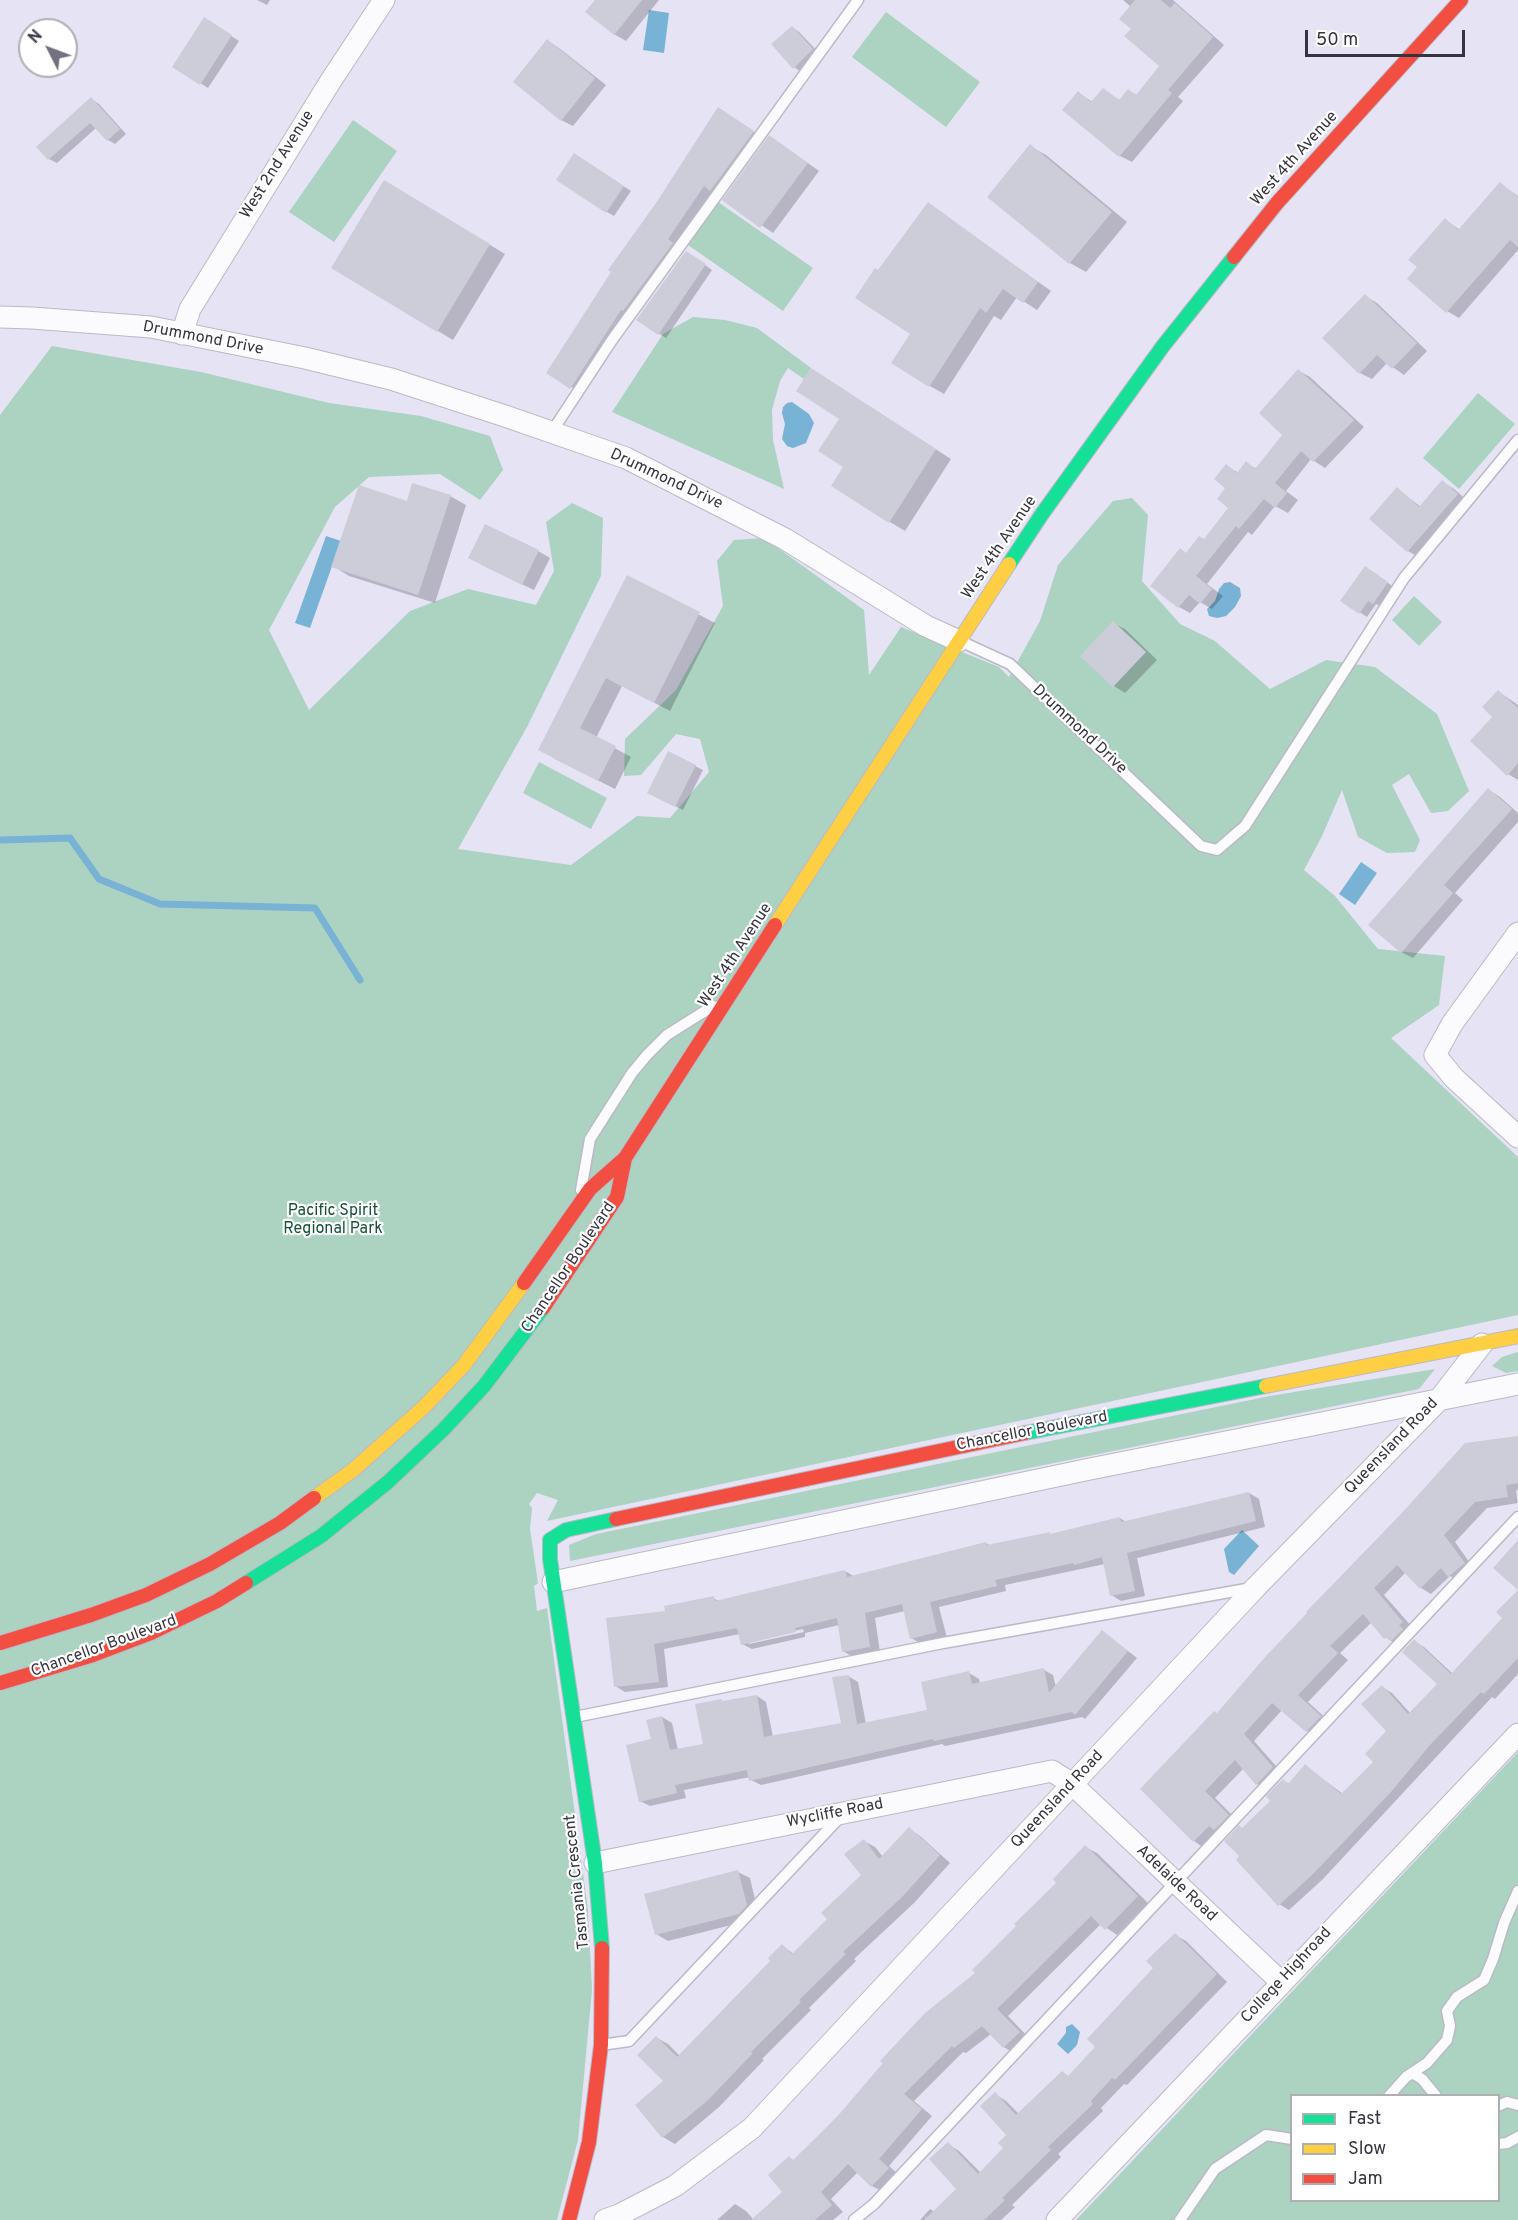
<!DOCTYPE html>
<style>
body{margin:0}
#map{position:relative;width:1518px;height:2220px;overflow:hidden;background:#e5e3f4;font-family:Overpass,sans-serif}
canvas{display:block}
.legend{position:absolute;left:1290px;top:2094px;width:210px;height:108px;box-sizing:border-box;background:#fff;border:2px solid #afaeb3;margin:0;padding:8px 10px;list-style:none;font-size:18px;color:#363441}
.legend li{display:flex;align-items:center;gap:12px;height:30px}
.legend b{width:30px;border:2px solid #afaeb3}
.north{position:absolute;left:18px;top:18px;width:60px;height:60px;box-sizing:border-box;background:#fff;border:2px solid #afaeb3;border-radius:50%;rotate:312deg;font-size:16px;font-weight:700;line-height:24px;text-align:center;color:#363441}
.north::after{content:'';display:block;margin:auto;width:21px;height:27px;background:#737180;clip-path:polygon(50% 0,100% 100%,50% 72%,0 100%)}
.scale{position:absolute;left:1305px;top:30px;width:160px;height:27px;box-sizing:border-box;border:3px solid #363441;border-top:0;padding-left:8px;font-size:18px;line-height:21px;white-space:nowrap;color:#363441;-webkit-text-stroke:4px #fff;paint-order:stroke}
</style>
<div id="map">
<canvas width="1518" height="2220"></canvas>
<ul class="legend">
<li><b style="height:8px;background:#16e098"></b>Fast</li>
<li><b style="height:8px;background:#ffcf43"></b>Slow</li>
<li><b style="height:8px;background:#f24e42"></b>Jam</li>
</ul>
<div class="north">N</div>
<div class="scale">50 m</div>
</div>
<script>
const ctx = document.querySelector('canvas').getContext('2d');
ctx.lineJoin = 'round';
function fillPath(path, color) { ctx.fillStyle = color; ctx.fill(path, 'evenodd'); }
const shape = rows => new Path2D(rows.map(r => 'M' + r).join(''));
function stroke(path, color, width, dash) { ctx.strokeStyle = color; ctx.lineWidth = width; ctx.lineCap = dash ? 'butt' : 'round'; ctx.setLineDash(dash || []); ctx.stroke(path); }
function label(font, color, halo, rows, align = 'center') {
  ctx.font = font + ' Overpass,sans-serif'; ctx.lineWidth = 4.5; ctx.setLineDash([]); ctx.textBaseline = 'middle'; ctx.strokeStyle = halo; ctx.fillStyle = color; for (const [text, x, y, turn = 0] of rows) {
    ctx.save(); ctx.translate(x, y); ctx.rotate((+turn || 0) * Math.PI / 180); ctx.textAlign = isNaN(turn) ? turn : align; if (halo) ctx.strokeText(text, 0, 0); ctx.fillText(text, 0, 0); ctx.restore();
  }
}
fillPath(shape([
 [886,12,980,82,946,127,852,57],
 [353,120,397,151,334,242,289,212],
 [718,202,813,268,783,311,688,245],
 [693,317,725,320,757,328,811,368,804,379,788,368,780,381,772,410,773,440,784,489,612,412,663,334],
 [52,346,201,372,329,403,421,416,490,436,503,470,480,500,440,474,369,477,335,507,269,630,309,710,410,611,468,589,536,605,554,571,546,522,572,503,603,518,601,576,527,727,458,849,571,865,637,816,670,818,709,772,700,739,676,734,641,775,624,776,625,739,676,690,723,606,717,561,734,540,764,538,864,610,869,675,901,627,999,667,1009,677,1040,621,1058,565,1113,501,1132,498,1148,515,1142,581,1180,624,1215,641,1270,689,1326,660,1375,667,1437,714,1469,791,1448,811,1431,813,1409,774,1392,785,1420,840,1415,852,1387,853,1358,837,1342,790,1322,836,1304,870,1335,896,1378,949,1445,956,1439,1005,1391,1038,1518,1157,1518,1315,547,1521,558,1500,537,1493,529,1504,532,1508,530,1529,538,1583,534,1586,537,1611,547,1608,588,1910,592,1990,578,2140,557,2220,0,2220,0,415],
 [1478,393,1515,424,1459,489,1423,458],
 [1414,596,1442,622,1419,646,1392,620],
 [539,762,607,798,591,829,523,793],
 [1518,1352,1518,1371,1506,1373,1492,1366,1502,1357],
 [1435,1369,1419,1389,570,1561,569,1545,596,1534,1270,1396],
 [1518,1752,1518,2220,1076,2220,1119,2175],
 [1292,2096,1498,2096,1498,2200,1292,2200]
]), '#acd2c2');
fillPath(shape([
 [649,10,669,13,664,53,643,50],
 [792,402,809,414,814,423,806,443,793,448,787,446,782,439,785,424,782,413,783,407,787,403],
 [326,536,341,541,310,628,295,623],
 [1230,582,1240,588,1241,596,1235,607,1226,616,1217,618,1209,616,1207,609,1215,601,1219,589,1224,583],
 [1361,862,1377,873,1355,905,1339,894],
 [1242,1530,1259,1546,1234,1575,1229,1572,1224,1549],
 [1072,2024,1080,2032,1077,2045,1068,2054,1057,2044,1066,2033,1066,2027]
]), '#78b3d5');
fillPath(shape([
 [257,0,270,0,267,5],
 [597,0,659,0,626,41,614,34],
 [1123,0,1173,0,1224,45,1178,97,1183,101,1132,162,1120,156,1064,110,1078,93,1093,102,1104,90,1121,101,1129,91,1137,95,1161,66,1133,28,1131,7],
 [212,24,239,41,208,88,174,66],
 [792,27,799,32,820,54,801,72,794,67],
 [548,41,559,48,606,85,573,126,561,120],
 [91,99,99,104,126,134,115,144,108,140,96,128,57,163,49,159],
 [728,115,763,138,581,393,571,387],
 [781,144,819,171,773,233,725,200],
 [1030,146,1046,155,1127,222,1086,272,1070,263,989,196],
 [582,159,631,191,614,216,607,212],
 [1500,184,1518,196,1518,250,1459,318,1447,311,1419,267,1446,220,1460,230],
 [401,191,505,254,453,340,438,331],
 [928,204,1051,291,1037,310,1017,297,1001,320,994,316,944,394,930,386,912,333,878,272],
 [694,257,712,270,666,338,638,320],
 [1365,296,1377,303,1427,351,1404,375,1387,363,1372,379,1360,373],
 [1299,371,1310,377,1364,427,1325,468,1311,459,1286,491,1298,500,1288,513,1275,506,1252,535,1248,532,1207,584,1223,596,1212,609,1200,602,1190,613,1179,607,1187,554,1205,541,1230,508,1226,466,1239,473,1246,463,1257,469,1284,434],
 [827,379,951,459,905,531,890,522,846,467,841,418],
 [1443,482,1454,489,1469,502,1420,558,1408,551,1397,489,1421,507],
 [450,496,466,505,435,603,349,576,333,566,408,503],
 [538,551,550,558,534,590,482,565],
 [1373,572,1395,588,1381,607,1376,604,1367,617,1342,601],
 [627,577,715,623,670,711,622,686,596,738,631,757,615,789,555,759],
 [1113,623,1125,629,1157,660,1125,693,1114,686],
 [1499,692,1518,705,1518,780,1508,774,1495,717],
 [695,766,703,770,683,810,656,797],
 [1489,790,1500,797,1518,813,1518,822,1455,893,1463,900,1413,958,1401,952],
 [1518,1437,1518,1490,1516,1491,1518,1503,1487,1508,1455,1542,1475,1570,1460,1582,1450,1576,1431,1594,1421,1588,1406,1572,1384,1595,1413,1628,1396,1644,1385,1637,1372,1622,1340,1653,1348,1660,1308,1702,1331,1723,1318,1737,1307,1731,1282,1710,1254,1741,1283,1774,1268,1790,1257,1784,1244,1768,1215,1798,1239,1822,1204,1848,1194,1841,1218,1715],
 [1249,1493,1259,1499,1265,1527,1137,1558,1145,1596,1121,1601,1111,1595,1105,1564,1005,1585,1006,1591,939,1607,947,1638,922,1644,911,1638,905,1611,875,1618,880,1652,853,1657,843,1651,839,1625,805,1633,805,1637,752,1649,742,1644,740,1634,664,1649,668,1687,625,1692,615,1686,666,1612,713,1598,719,1601,845,1571,855,1577,986,1543,991,1546,1050,1534,1052,1535,1120,1518,1126,1522],
 [803,1629,804,1632,749,1644,749,1641],
 [1518,1592,1518,1674,1495,1699,1492,1697,1323,1879,1289,1910,1279,1904,1241,1856,1243,1829,1272,1801,1283,1781,1290,1784,1305,1766,1343,1794,1375,1762,1388,1731,1382,1687,1392,1693,1411,1714,1439,1684,1414,1641,1424,1647,1453,1674,1504,1618],
 [1102,1631,1137,1658,1085,1719,1082,1717,945,1746,942,1744,761,1785,751,1780,750,1777,684,1790,686,1798,650,1806,640,1801,653,1740,662,1717,672,1723,678,1750,704,1745,757,1696,766,1702,773,1737,842,1725,848,1676,858,1682,866,1724,929,1711,969,1673,979,1679,980,1683,1044,1670,1053,1675,1056,1687],
 [909,1829,920,1836,950,1863,914,1903,854,1959,856,1961,809,2008,811,2010,762,2059,764,2060,719,2107,675,2144,663,2137,666,2081,657,2038,668,2044,680,2056,773,1961,782,1946,794,1954,829,1919,863,1875,864,1841,875,1847,883,1857],
 [1085,1847,1097,1853,1148,1903,1117,1935,1101,1924,1008,2016,1030,2039,1015,2054,1004,2047,991,2034,966,2053,963,2052,914,2101,932,2116,889,2166,899,2175,883,2192,872,2186,858,2172,831,2199,843,2212,833,2220,717,2220,735,2204,746,2211,754,2220,784,2192,794,2161,977,1973,1058,1883],
 [738,1872,750,1878,758,1912,751,1920,668,1941,656,1934],
 [1175,1935,1186,1941,1227,1982,1127,2085,1124,2084,1101,2108,1103,2111,1058,2154,1061,2157,1012,2205,1015,2207,1001,2220,920,2220,930,2209,935,2212,958,2189,948,2144,959,2151,981,2173,1005,2147,1008,2135,995,2094,1006,2101,1019,2114,1063,2073,1069,2077,1097,2047,1156,1968]
]), '#0003');
stroke(shape([
 [0,840,70,838,99,879,160,904,315,908,360,980]
]), '#78b3d5', 7);
fillPath(shape([
 [595,0,642,0,614,35,585,12],
 [1135,0,1161,0,1170,8,1175,3,1213,37,1168,90,1172,93,1119,157,1062,110,1078,91,1091,102,1103,88,1119,100,1128,89,1136,95,1159,66,1124,36,1131,29,1119,19],
 [204,17,232,35,200,85,172,67],
 [792,26,813,49,793,69,771,44],
 [547,39,595,78,561,121,513,82],
 [91,97,120,129,107,141,90,123,48,160,36,147],
 [718,107,754,131,710,191,704,186,668,239,673,243,623,311,621,310,570,389,546,373,611,272,608,270,656,203],
 [769,135,808,163,760,228,722,200],
 [1030,144,1112,212,1069,264,987,197],
 [574,153,624,186,606,213,556,180],
 [384,180,490,244,437,332,331,268],
 [1500,182,1518,197,1518,247,1510,240,1446,313,1407,279,1417,267,1408,260,1445,218,1458,230],
 [928,202,1038,282,1023,303,1003,289,986,313,980,308,929,387,891,363,910,334,855,298,875,268,878,270],
 [686,251,706,264,658,335,636,320],
 [1365,294,1417,343,1392,369,1377,355,1359,374,1322,338],
 [811,368,936,449,889,523,831,486,843,467,818,451,839,419,796,391],
 [1298,369,1354,420,1313,462,1301,451,1275,483,1287,493,1275,508,1264,499,1239,529,1236,526,1196,576,1212,589,1200,604,1189,595,1178,608,1150,586,1180,548,1186,553,1199,536,1204,539,1228,508,1217,499,1225,488,1214,479,1226,464,1237,473,1246,461,1255,469,1282,435,1259,413],
 [1442,480,1458,494,1407,552,1369,519,1397,487,1419,507],
 [412,483,451,495,418,595,331,567,359,485,407,501],
 [485,524,539,550,522,585,468,558],
 [1365,566,1388,582,1373,604,1368,601,1359,614,1340,601],
 [627,575,700,612,654,703,606,678,580,728,616,746,598,781,538,750],
 [1113,621,1146,652,1113,687,1080,656],
 [1498,690,1518,708,1518,763,1507,776,1470,741,1492,717,1482,707],
 [668,751,696,765,675,807,647,793],
 [1488,788,1512,809,1444,885,1453,893,1401,953,1368,925],
 [1518,1436,1518,1483,1506,1485,1508,1497,1475,1502,1444,1535,1465,1563,1448,1577,1441,1568,1420,1589,1397,1565,1374,1588,1403,1622,1399,1625,1403,1629,1391,1641,1386,1637,1384,1639,1363,1614,1330,1646,1338,1653,1298,1695,1321,1716,1306,1732,1272,1703,1244,1734,1273,1767,1256,1785,1235,1760,1205,1791,1229,1815,1214,1830,1209,1826,1193,1842,1140,1789,1214,1711,1217,1713,1266,1656,1307,1613,1306,1612,1399,1516,1465,1443],
 [1249,1492,1256,1521,1127,1553,1135,1591,1110,1596,1102,1557,1074,1565,1073,1563,995,1580,997,1586,930,1602,937,1632,910,1639,902,1604,865,1613,870,1647,842,1652,837,1618,795,1628,796,1632,741,1645,737,1628,654,1644,659,1682,614,1687,606,1618,665,1611,664,1606,714,1596,715,1601,845,1570,847,1577,986,1542,987,1545,1050,1532,1050,1534,1120,1517,1121,1522],
 [1518,1540,1518,1590,1493,1568],
 [1518,1590,1518,1658,1484,1694,1481,1692,1430,1745,1390,1793,1313,1874,1278,1906,1236,1860,1239,1856,1224,1841,1239,1825,1242,1828,1270,1801,1266,1796,1283,1779,1288,1784,1305,1764,1341,1794,1373,1762,1365,1754,1386,1731,1361,1704,1382,1685,1408,1714,1437,1684,1402,1652,1414,1639,1451,1674,1502,1618,1496,1612],
 [1102,1630,1128,1651,1075,1715,1072,1712,934,1741,933,1739,749,1781,747,1770,675,1785,677,1793,639,1802,626,1745,651,1739,646,1720,662,1716,670,1750,703,1744,695,1704,722,1699,722,1701,757,1695,764,1737,841,1723,832,1677,849,1675,857,1724,927,1710,921,1682,969,1671,972,1684,1044,1668,1049,1693],
 [909,1827,940,1855,902,1897,843,1952,846,1954,799,2000,801,2002,751,2052,753,2053,707,2101,662,2138,635,2105,663,2081,637,2055,656,2036,677,2057,770,1961,768,1958,782,1944,792,1954,827,1919,821,1913,861,1875,844,1854,864,1839,879,1859],
 [1085,1845,1138,1896,1105,1930,1091,1916,997,2009,1020,2032,1003,2048,982,2026,954,2048,952,2046,904,2094,922,2109,879,2159,889,2168,871,2187,848,2164,821,2192,832,2205,815,2220,751,2220,782,2192,768,2175,789,2156,793,2160,836,2118,883,2063,880,2061,925,2013,975,1973,972,1970,1016,1926,1014,1924,1056,1883,1053,1879],
 [738,1870,747,1905,739,1914,655,1935,644,1894],
 [1175,1933,1217,1974,1115,2080,1112,2078,1091,2101,1093,2104,1048,2147,1051,2150,1002,2198,1005,2200,984,2220,924,2220,956,2189,929,2159,948,2142,978,2174,1003,2148,998,2143,1006,2135,980,2106,995,2092,1016,2115,1062,2071,1068,2076,1095,2047,1087,2039,1153,1968,1146,1961]
]), '#cdcdda');
const lane = shape([
 [551,433,612,340,858,0],
 [960,641,1010,664,1201,846,1217,850,1245,826,1404,578,1518,440],
 [581,1190,590,1139,632,1073,647,1055,667,1035,713,1006],
 [575,1717,943,1643,1252,1588],
 [601,2045,629,2041,842,1815],
 [1412,2073,1422,2079,1436,2096],
 [1389,2096,1406,2077,1427,2063,1447,2040,1450,2026,1447,2011,1457,1997,1484,1980,1493,1959,1504,1923,1518,1891],
 [1498,2106,1507,2102,1518,2105],
 [1498,2144,1507,2143,1518,2137],
 [854,2220,874,2204,1518,1517],
 [1180,2220,1215,2169,1266,2135,1292,2139]
]);
const street = shape([
 [0,317,32,318,151,327,305,358,391,379,505,416,626,458,785,539,926,626,959,641],
 [182,334,190,309,330,82,384,0],
 [1518,933,1452,1024,1435,1055,1454,1078,1518,1137],
 [553,1582,1090,1469,1518,1384],
 [595,1863,1052,1771,1072,1784,1281,1982],
 [605,2220,619,2215,675,2186,752,2128,1256,1587,1438,1401,1482,1344],
 [1057,2220,1518,1734]
]);
const fast = shape([
 [1009,564,1042,514,1163,346,1234,257],
 [1025,1433,1266,1386],
 [246,1583,321,1536,388,1482,444,1429,484,1386,543,1308],
 [602,1948,595,1863,550,1559,550,1540,566,1530,616,1519]
]);
const slow = shape([
 [775,925,1009,564],
 [1266,1386,1518,1336],
 [314,1498,352,1471,424,1407,464,1365,524,1283]
]);
const jam = shape([
 [1234,257,1277,203,1461,0],
 [524,1283,590,1189,625,1158,775,925],
 [543,1308,617,1197,625,1158],
 [616,1519,1025,1433],
 [0,1643,91,1615,146,1595,210,1564,280,1523,314,1498],
 [0,1683,93,1655,151,1633,217,1601,246,1583],
 [569,2220,589,2142,601,2045,602,1948]
]);
stroke(lane, '#bbb9c6', 13);
stroke(street, '#bbb9c6', 23);
stroke(fast, '#bbb9c6', 16);
stroke(slow, '#bbb9c6', 16);
stroke(jam, '#bbb9c6', 16);
stroke(lane, '#fbfbfd', 10);
stroke(street, '#fbfbfd', 21);
stroke(fast, '#16e098', 14);
stroke(slow, '#ffcf43', 14);
stroke(jam, '#f24e42', 14);
label('16px', '#363441', '#fff', [
 ["West 4th Avenue",1295,159,-48],
 ["West 2nd Avenue",278,165,-58],
 ["Drummond Drive",203,339,11],
 ["Drummond Drive",666,480,25],
 ["West 4th Avenue",1000,548,-56],
 ["Drummond Drive",1079,730,43],
 ["West 4th Avenue",736,956,-57],
 ["Chancellor Boulevard",569,1268,-56],
 ["Chancellor Boulevard",1032,1432,-11],
 ["Queensland Road",1392,1447,-46],
 ["Chancellor Boulevard",104,1647,-20],
 ["Queensland Road",1058,1800,-47],
 ["Wycliffe Road",835,1814,-11],
 ["Tasmania Crescent",578,1882,-96],
 ["Adelaide Road",1176,1884,43],
 ["College Highroad",1287,1976,-47]
]);
label('16px', '#175133', '#fff', [
 ["Pacific Spirit",333,1212],
 ["Regional Park",333,1230]
]);
</script>
